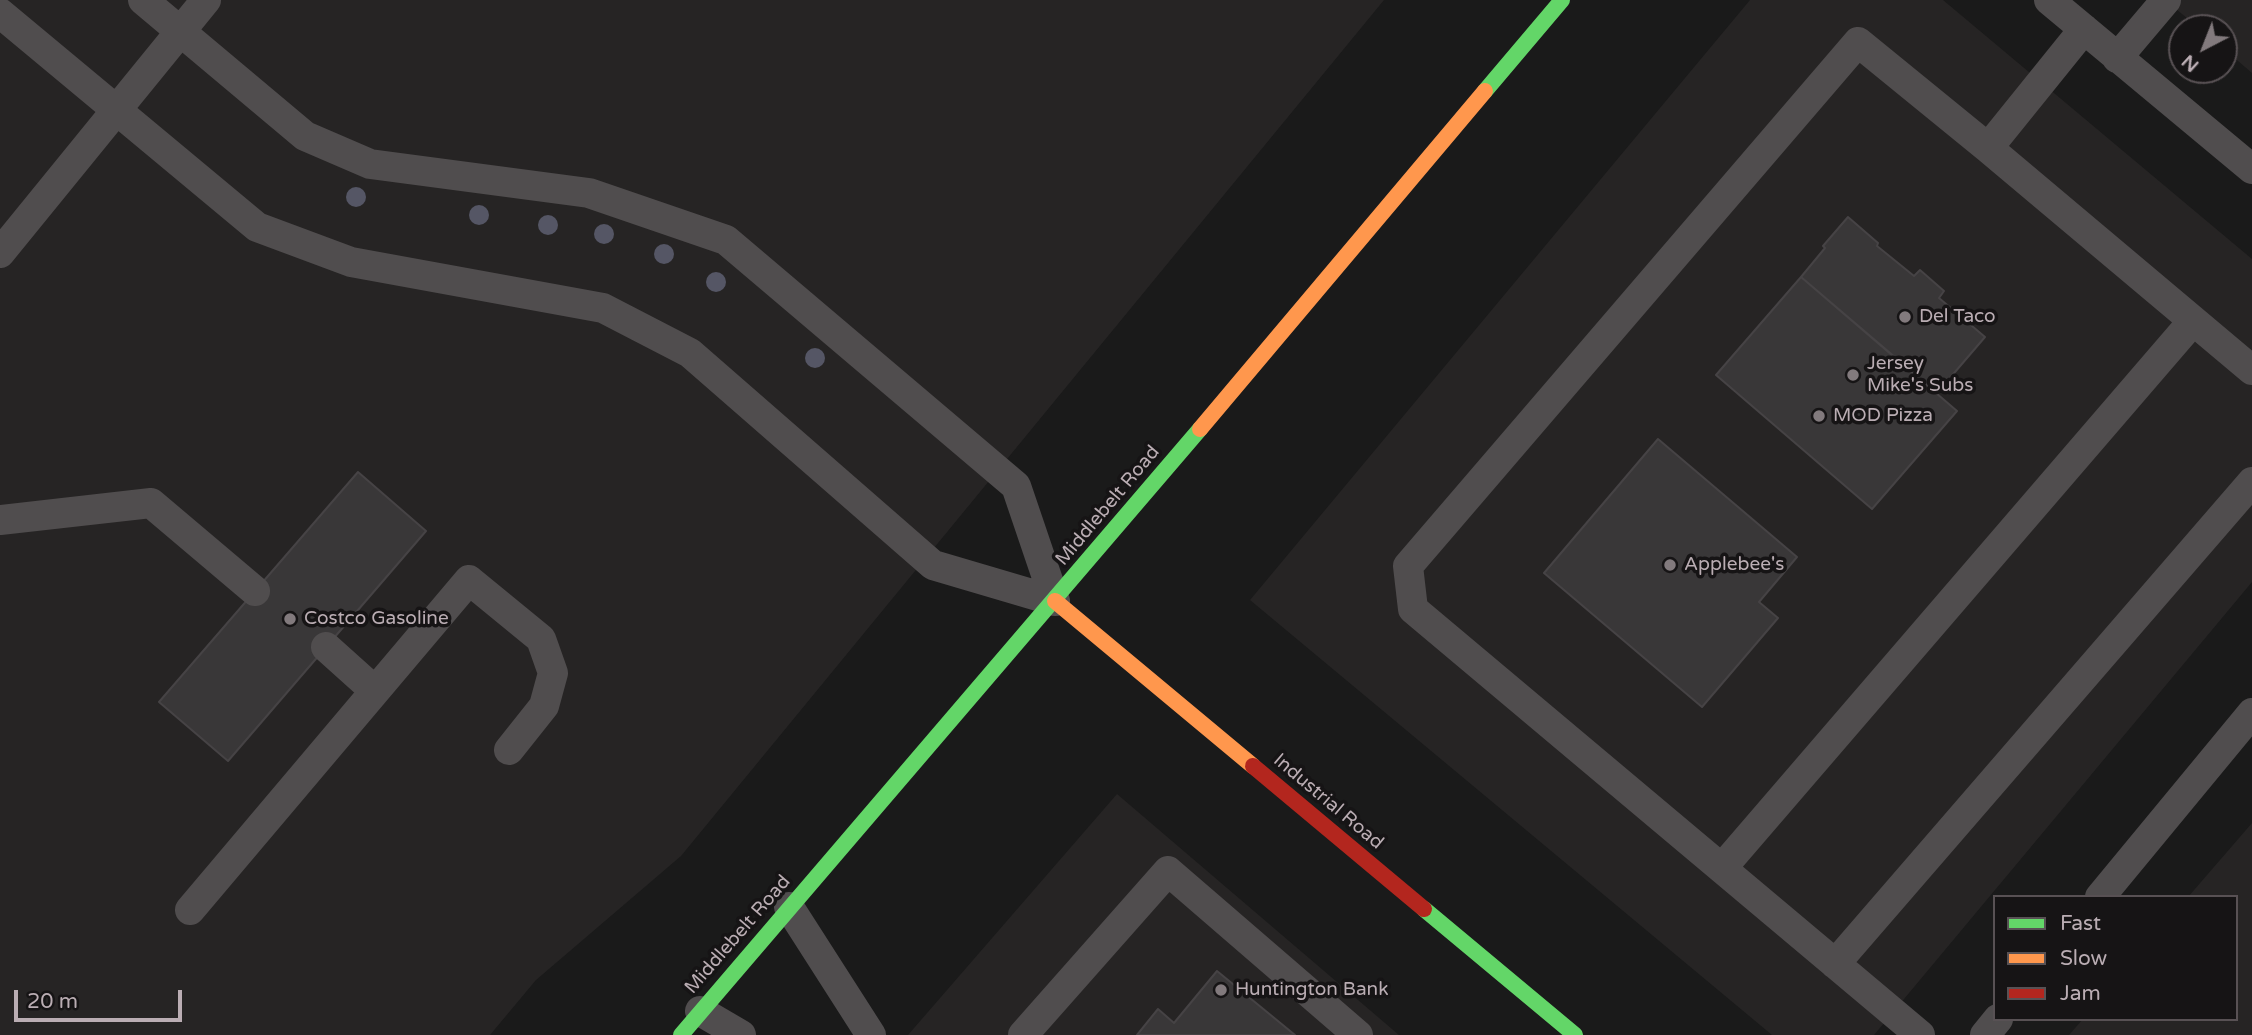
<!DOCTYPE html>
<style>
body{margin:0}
#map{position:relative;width:2252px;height:1035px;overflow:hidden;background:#1a1a1a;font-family:"Varela Round",sans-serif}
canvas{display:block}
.legend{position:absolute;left:1993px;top:895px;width:245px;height:126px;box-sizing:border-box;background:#161415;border:2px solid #585154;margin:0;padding:9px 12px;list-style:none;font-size:21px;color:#baadb3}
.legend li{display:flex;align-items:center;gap:14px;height:35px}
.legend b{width:35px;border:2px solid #585154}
.north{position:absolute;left:2168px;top:14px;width:70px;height:70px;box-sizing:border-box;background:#161415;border:2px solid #585154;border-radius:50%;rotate:222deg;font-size:19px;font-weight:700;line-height:28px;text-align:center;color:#baadb3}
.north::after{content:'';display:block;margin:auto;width:24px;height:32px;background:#827a7d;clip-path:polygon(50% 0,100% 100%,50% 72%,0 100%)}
.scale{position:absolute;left:14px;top:990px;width:168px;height:32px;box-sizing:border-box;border:4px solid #baadb3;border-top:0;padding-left:9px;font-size:21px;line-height:24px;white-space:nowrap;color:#baadb3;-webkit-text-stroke:5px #161415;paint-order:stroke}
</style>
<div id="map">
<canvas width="2252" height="1035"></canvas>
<ul class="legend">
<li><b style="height:9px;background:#63d668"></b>Fast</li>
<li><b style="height:9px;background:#ff974d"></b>Slow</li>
<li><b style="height:9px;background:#b3261e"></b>Jam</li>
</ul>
<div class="north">N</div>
<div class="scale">20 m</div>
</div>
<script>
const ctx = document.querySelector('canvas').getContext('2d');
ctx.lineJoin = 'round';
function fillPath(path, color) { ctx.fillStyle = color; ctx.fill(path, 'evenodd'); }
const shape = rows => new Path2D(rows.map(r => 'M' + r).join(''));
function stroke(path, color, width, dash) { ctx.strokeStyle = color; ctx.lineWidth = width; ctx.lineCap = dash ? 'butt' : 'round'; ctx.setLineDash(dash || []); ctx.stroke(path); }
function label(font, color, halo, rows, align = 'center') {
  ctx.font = font + ' "Varela Round",sans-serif'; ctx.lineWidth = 7; ctx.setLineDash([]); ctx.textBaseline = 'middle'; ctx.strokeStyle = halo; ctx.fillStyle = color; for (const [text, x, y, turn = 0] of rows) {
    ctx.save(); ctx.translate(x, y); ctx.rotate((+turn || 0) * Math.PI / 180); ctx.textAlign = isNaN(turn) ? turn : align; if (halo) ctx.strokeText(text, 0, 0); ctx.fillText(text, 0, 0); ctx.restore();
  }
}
fillPath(shape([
 [0,0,1384,0,681,856,536,980,490,1035,0,1035],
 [1750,0,1943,0,2252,259,2252,582,1874,1035,1772,1035,1250,600],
 [2165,0,2252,0,2252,73,2224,49,2224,28,2199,28],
 [1117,794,1399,1035,908,1035],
 [2252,823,2252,1035,2069,1035,2083,1019,2236,1019,2236,897,2188,897]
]), '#262424');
const building = shape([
 [1848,217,1878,243,1877,246,1914,276,1920,270,1944,291,1939,298,1985,337,1937,393,1801,277,1825,248,1823,246,1848,217],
 [1801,277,1957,411,1872,509,1716,375,1801,277],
 [1658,439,1797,557,1759,602,1778,618,1702,707,1544,573,1658,439],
 [358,472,426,531,228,761,159,702,358,472],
 [1217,971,1295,1035,1137,1035,1158,1009,1174,1023,1217,971]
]);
fillPath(building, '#393738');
stroke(building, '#464345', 2);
stroke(shape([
 [143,0,305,136,370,164,589,193,726,240,1016,486,1055,601],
 [2049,0,2252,169],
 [0,13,257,227,351,262,603,308,690,353,933,565,1055,601],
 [2117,58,2166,0],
 [1988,148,2084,29],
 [0,253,206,0],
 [0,520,151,503,255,591],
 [326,647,375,691],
 [1722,868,2193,321],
 [2100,897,2252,713],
 [789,907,871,1035],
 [190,910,469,580,541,639,553,673,544,706,509,750],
 [1835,964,2252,482],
 [700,1011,741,1035],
 [1023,1035,1168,871,1358,1035],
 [1920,1035,1413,609,1408,566,1858,42,1988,148,2252,370],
 [1985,1035,1998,1019]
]), '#504d4e', 30);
stroke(shape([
 [1485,91,1562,0],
 [1424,909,1575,1035],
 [681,1035,1200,429]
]), '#63d668', 16);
stroke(shape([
 [1200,429,1485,91],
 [1055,601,1253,766]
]), '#ff974d', 16);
stroke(shape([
 [1253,766,1424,909]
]), '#b3261e', 16);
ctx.fillStyle = '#555665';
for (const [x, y] of [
 [356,197],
 [479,215],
 [548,225],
 [604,234],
 [664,254],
 [716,282],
 [815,358]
]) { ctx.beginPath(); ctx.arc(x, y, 10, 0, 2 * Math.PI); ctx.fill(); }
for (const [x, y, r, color] of [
 [1905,317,7,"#827a7d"],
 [1853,375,7,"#827a7d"],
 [1819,416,7,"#827a7d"],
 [1670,565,7,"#827a7d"],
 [290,619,7,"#827a7d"],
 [1221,990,7,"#827a7d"]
]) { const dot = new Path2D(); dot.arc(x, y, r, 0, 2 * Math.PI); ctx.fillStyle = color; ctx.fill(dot); stroke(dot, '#161415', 2.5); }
label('19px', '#baadb3', '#161415', [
 ["Del Taco",1919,317],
 ["Jersey",1867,364],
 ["Mike's Subs",1867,386],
 ["MOD Pizza",1833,416],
 ["Applebee's",1684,565],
 ["Costco Gasoline",304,619],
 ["Huntington Bank",1235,990]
], 'left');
label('19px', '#baadb3', '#161415', [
 ["Middlebelt Road",1108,506,-50],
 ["Industrial Road",1328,802,40],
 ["Middlebelt Road",738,935,-49]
]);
</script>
